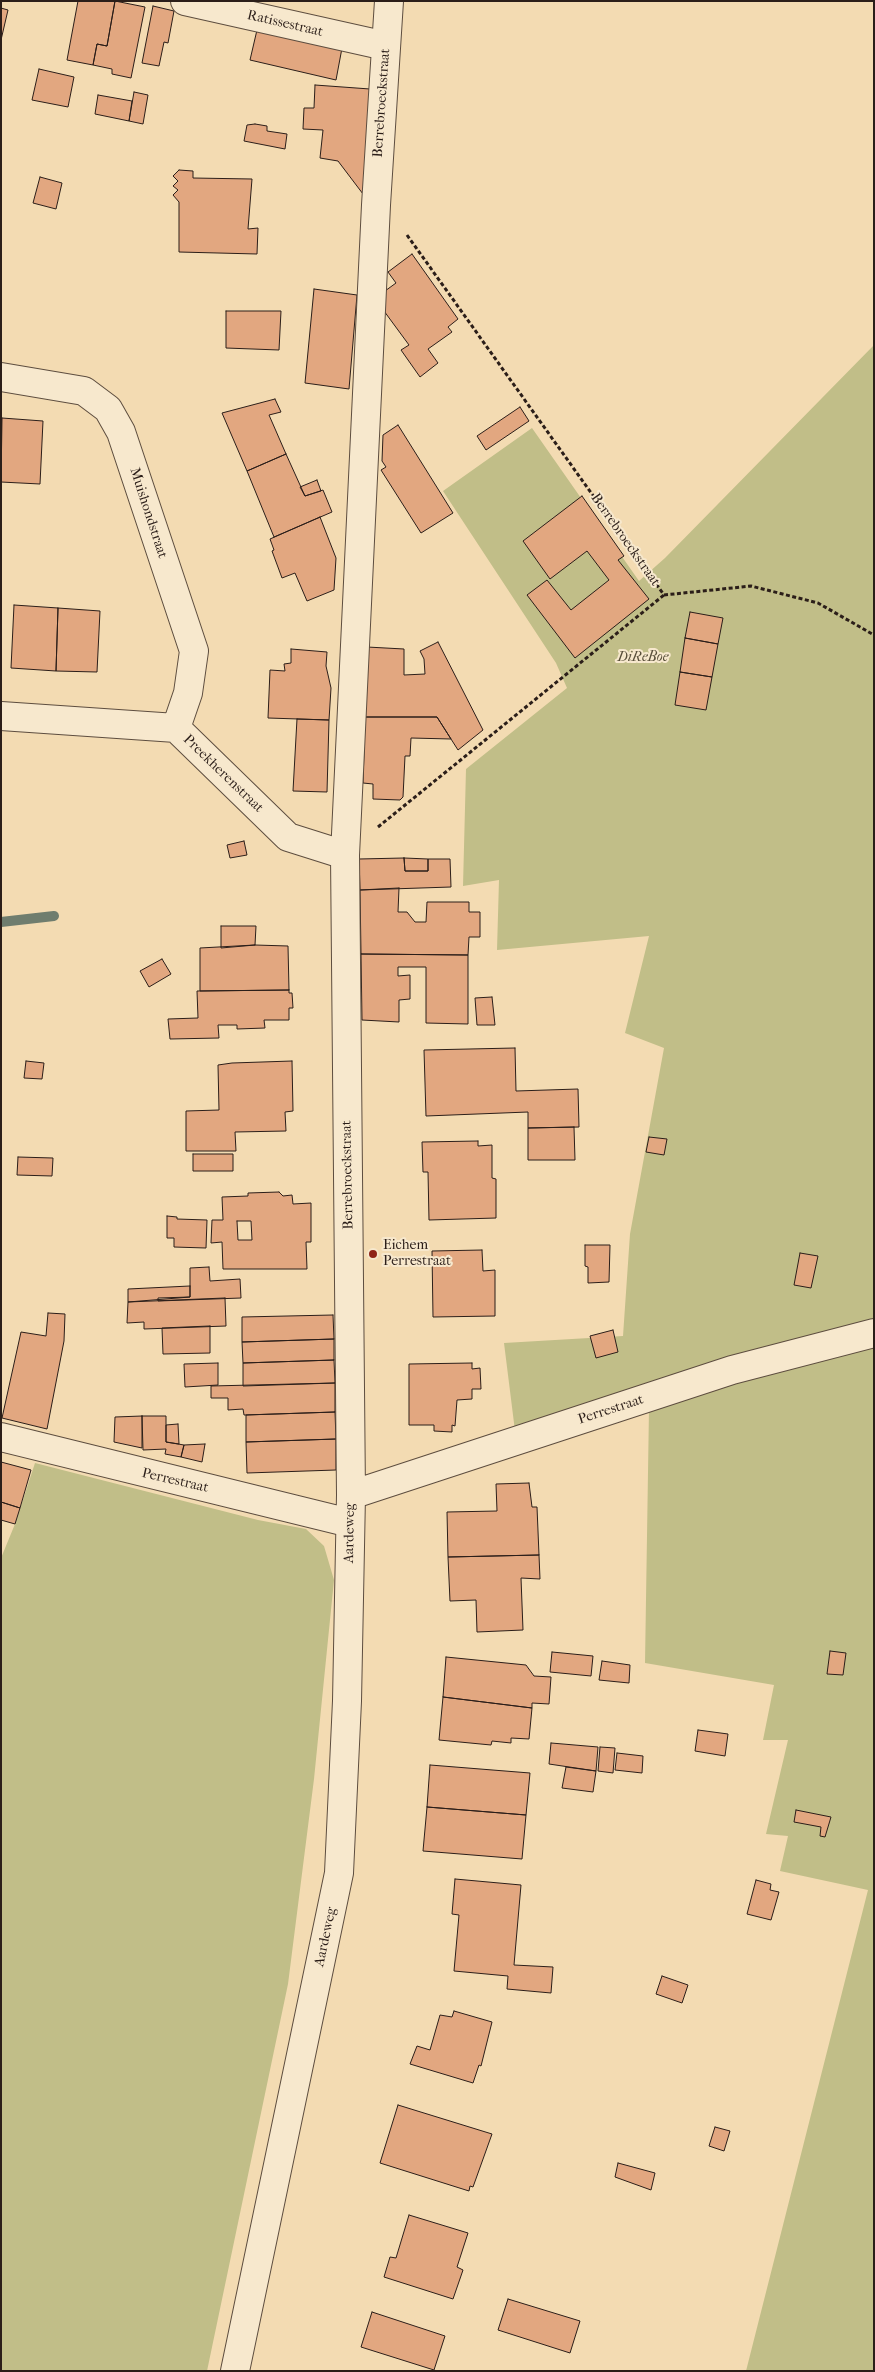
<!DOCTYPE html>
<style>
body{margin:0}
#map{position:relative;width:875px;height:2372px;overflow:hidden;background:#f3dbb2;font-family:"IM FELL French Canon",serif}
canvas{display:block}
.frame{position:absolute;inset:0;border:2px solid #2b1e19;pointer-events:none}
</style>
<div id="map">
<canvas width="875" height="2372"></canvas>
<div class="frame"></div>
</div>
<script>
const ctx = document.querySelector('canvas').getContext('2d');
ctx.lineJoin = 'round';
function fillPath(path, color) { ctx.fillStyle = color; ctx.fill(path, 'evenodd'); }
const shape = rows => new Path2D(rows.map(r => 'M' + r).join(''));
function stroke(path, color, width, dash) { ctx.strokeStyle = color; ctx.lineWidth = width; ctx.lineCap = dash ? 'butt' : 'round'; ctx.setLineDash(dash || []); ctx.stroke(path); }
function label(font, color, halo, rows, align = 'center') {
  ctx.font = font + ' "IM FELL French Canon",serif'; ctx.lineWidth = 4; ctx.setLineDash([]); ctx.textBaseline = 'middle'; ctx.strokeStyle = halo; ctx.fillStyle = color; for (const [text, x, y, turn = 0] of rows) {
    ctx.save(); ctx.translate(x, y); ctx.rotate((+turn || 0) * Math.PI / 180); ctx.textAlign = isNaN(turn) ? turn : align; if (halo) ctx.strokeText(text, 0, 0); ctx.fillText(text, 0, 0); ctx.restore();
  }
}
fillPath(shape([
 [874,345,874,1325,515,1431,504,1343,623,1336,630,1234,664,1048,625,1033,649,936,497,950,499,880,463,886,466,769,567,688,556,663,443,491,532,428,639,581,665,558],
 [874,1343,874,2371,746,2371,868,1890,780,1871,788,1836,766,1834,788,1740,763,1740,774,1685,645,1663,649,1409],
 [35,1463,258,1520,306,1529,324,1546,334,1580,314,1779,288,1984,207,2371,1,2371,1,1558,15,1524]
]), '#c1be88');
stroke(shape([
 [1,922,54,916]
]), '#6f7d6e', 10);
const building = shape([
 [78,1,115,1,107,46,97,44,93,65,67,60,78,1],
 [115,1,145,7,131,78,112,74,112,69,93,65,97,44,107,46,115,1],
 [153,6,174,11,168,43,164,42,159,66,142,63,153,6],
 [1,8,8,10,1,40,1,8],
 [257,30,342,48,336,80,250,60,257,30],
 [39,69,74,77,68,107,32,100,39,69],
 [315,85,370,89,363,194,338,161,320,158,323,130,303,129,304,108,314,108,315,85],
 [134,92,148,95,143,124,129,121,134,92],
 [98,95,132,101,129,121,95,114,98,95],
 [255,124,267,126,267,131,287,134,285,149,244,141,247,125,255,124],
 [179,170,193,171,193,178,252,179,248,229,258,228,257,254,179,252,179,202,173,195,178,190,173,186,178,181,173,176,179,170],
 [40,177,62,183,56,209,33,203,40,177],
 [412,254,458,319,448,327,452,332,428,349,438,363,420,377,401,350,409,345,384,311,385,291,396,283,388,272,412,254],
 [314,289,357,295,349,389,305,383,314,289],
 [226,311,281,311,279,350,226,348,226,311],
 [275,399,281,412,269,415,286,454,247,471,222,413,275,399],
 [520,407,529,421,486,450,477,436,520,407],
 [2,418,43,421,40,484,1,482,2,418],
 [398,425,453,513,421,533,381,470,386,467,382,461,383,435,398,425],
 [286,454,305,496,323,490,332,512,274,537,247,471,286,454],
 [317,480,321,491,305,496,300,487,317,480],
 [582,496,624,556,618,560,649,599,575,658,527,595,547,580,571,610,609,580,587,551,550,579,523,541,582,496],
 [320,517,336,558,334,590,307,601,295,573,282,578,272,551,274,550,270,539,320,517],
 [14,605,58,608,56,671,11,668,14,605],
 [58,608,100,611,97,672,56,671,58,608],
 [690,612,723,618,718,644,685,638,690,612],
 [685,638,718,644,712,677,680,672,685,638],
 [438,642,483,730,458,750,437,717,365,717,367,647,404,649,404,675,425,674,424,659,420,651,438,642],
 [291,649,327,652,326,666,331,688,329,720,268,718,270,670,285,671,284,664,291,663,291,649],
 [680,672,712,677,706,710,675,705,680,672],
 [365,717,437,717,451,739,411,738,410,756,405,756,403,797,400,800,373,799,373,784,363,783,365,717],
 [297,719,329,720,327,792,293,791,297,719],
 [244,841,247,855,230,858,227,845,244,841],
 [404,858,405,871,428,871,428,859,450,859,451,887,360,890,359,859,404,858],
 [404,858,428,859,428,871,405,871,404,858],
 [399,888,398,912,407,912,415,922,426,922,427,902,469,902,469,912,480,912,480,937,469,937,468,955,361,954,360,890,399,888],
 [221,926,256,926,255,945,221,948,221,926],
 [255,945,288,946,289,990,200,991,200,948,255,945],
 [361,954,468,955,468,1024,426,1023,426,967,398,967,398,976,410,975,410,999,399,1000,399,1022,362,1020,361,954],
 [162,959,171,974,149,987,140,971,162,959],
 [289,990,289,993,292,993,293,1008,289,1008,289,1020,264,1020,265,1028,237,1029,237,1025,218,1025,219,1038,170,1039,168,1019,198,1018,197,991,289,990],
 [492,997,495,1025,477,1025,475,998,492,997],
 [515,1048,516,1091,578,1089,579,1127,528,1128,528,1112,426,1116,424,1050,515,1048],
 [26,1061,44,1063,42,1079,24,1078,26,1061],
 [292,1061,293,1111,285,1112,286,1131,235,1132,236,1151,186,1151,186,1111,219,1110,218,1065,232,1063,292,1061],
 [574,1127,575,1160,528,1160,528,1128,574,1127],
 [649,1137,667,1139,664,1155,646,1152,649,1137],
 [478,1141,478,1146,492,1145,492,1178,496,1179,496,1218,429,1220,428,1172,423,1172,422,1142,478,1141],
 [193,1154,233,1154,233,1171,193,1171,193,1154],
 [18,1157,53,1158,52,1176,17,1175,18,1157],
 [279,1192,283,1196,292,1195,293,1204,311,1203,311,1242,306,1242,307,1269,223,1269,222,1242,211,1243,212,1220,223,1220,222,1197,248,1196,248,1193,279,1192],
 [237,1221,251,1221,252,1240,238,1240,237,1221],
 [167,1216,177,1217,177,1219,207,1220,206,1248,174,1247,174,1238,167,1238,167,1216],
 [585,1245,610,1245,609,1282,588,1283,588,1267,585,1266,585,1245],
 [482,1250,483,1271,495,1270,495,1316,433,1317,432,1251,482,1250],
 [800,1253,818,1256,811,1288,794,1285,800,1253],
 [209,1267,210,1281,240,1279,241,1298,158,1301,158,1298,190,1297,190,1268,209,1267],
 [190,1286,190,1297,128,1302,128,1289,190,1286],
 [225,1298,226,1326,144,1329,144,1322,127,1323,128,1302,225,1298],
 [48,1313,65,1314,64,1341,47,1429,2,1418,21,1332,46,1336,48,1313],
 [333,1315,334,1339,242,1342,242,1317,333,1315],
 [210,1326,210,1353,163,1354,162,1328,210,1326],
 [613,1330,618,1352,596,1358,590,1336,613,1330],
 [334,1339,334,1360,243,1363,242,1342,334,1339],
 [334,1360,335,1383,243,1386,243,1363,334,1360],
 [218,1363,218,1385,185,1387,184,1364,218,1363],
 [472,1363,472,1369,480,1368,481,1389,472,1389,472,1399,457,1400,455,1426,452,1425,452,1432,434,1431,434,1425,409,1425,409,1364,472,1363],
 [335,1383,335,1412,244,1415,243,1409,228,1410,228,1398,211,1398,211,1386,335,1383],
 [335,1412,336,1439,246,1442,246,1415,335,1412],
 [142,1416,166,1416,166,1442,184,1445,181,1457,165,1454,166,1449,143,1450,142,1416],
 [142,1416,142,1448,114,1442,115,1417,142,1416],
 [178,1424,179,1444,166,1442,166,1425,178,1424],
 [336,1439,336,1470,247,1473,246,1442,336,1439],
 [205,1444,202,1462,181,1457,184,1445,205,1444],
 [1,1462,31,1470,20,1508,1,1502,1,1462],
 [529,1483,532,1507,537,1507,539,1555,448,1557,447,1512,497,1511,496,1484,529,1483],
 [1,1502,20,1508,15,1524,1,1520,1,1502],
 [539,1555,540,1579,521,1578,523,1630,477,1632,476,1600,450,1601,448,1557,539,1555],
 [830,1651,846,1653,843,1675,827,1674,830,1651],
 [552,1652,593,1656,591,1676,550,1672,552,1652],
 [446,1657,526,1665,534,1676,551,1677,549,1704,532,1703,532,1708,443,1697,446,1657],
 [602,1661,630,1665,629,1683,599,1680,602,1661],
 [443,1697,532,1708,529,1739,511,1738,511,1743,492,1741,491,1745,439,1740,443,1697],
 [698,1730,728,1734,725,1756,695,1751,698,1730],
 [551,1743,598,1747,596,1771,549,1764,551,1743],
 [600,1747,615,1748,613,1773,598,1771,600,1747],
 [617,1753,643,1756,642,1773,615,1770,617,1753],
 [430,1765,530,1773,526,1815,427,1807,430,1765],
 [566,1767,596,1771,593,1792,562,1788,566,1767],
 [427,1807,526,1815,522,1859,423,1851,427,1807],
 [796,1810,831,1817,825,1837,820,1836,821,1827,794,1822,796,1810],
 [455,1879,521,1885,514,1965,553,1967,551,1993,507,1989,508,1976,454,1971,459,1915,452,1914,455,1879],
 [756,1880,771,1884,770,1890,779,1892,771,1920,747,1914,756,1880],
 [662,1976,688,1985,682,2003,656,1994,662,1976],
 [454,2011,492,2022,481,2066,479,2065,473,2083,410,2064,417,2046,430,2050,440,2015,452,2017,454,2011],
 [398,2105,492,2134,473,2187,470,2186,469,2191,380,2163,398,2105],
 [715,2127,730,2131,724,2151,709,2146,715,2127],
 [618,2163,655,2173,651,2190,615,2177,618,2163],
 [409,2215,468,2233,457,2267,463,2270,453,2299,384,2277,390,2257,396,2258,409,2215],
 [508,2299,580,2321,570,2353,498,2330,508,2299],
 [372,2312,445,2336,434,2370,361,2347,372,2312]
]);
fillPath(building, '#e2a780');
stroke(building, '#2b1e19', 1);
const minor = shape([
 [185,1,386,46],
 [1,377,84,391,108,409,121,432,194,651,188,693,176,728],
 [1,716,176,728,288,837,345,855],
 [1,1437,350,1523],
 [351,1495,732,1370,874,1333],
 [235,2371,339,1873,347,1701,351,1495,345,855,376,205,389,1]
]);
stroke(minor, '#5d4d3f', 30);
stroke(shape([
 [407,235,664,595],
 [664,595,751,586,818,603,874,635],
 [378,827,664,595]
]), '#2b1e19', 3, [4, 2.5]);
stroke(minor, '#f7e8cd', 28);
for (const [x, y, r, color] of [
 [373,1254,5,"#8f2418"]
]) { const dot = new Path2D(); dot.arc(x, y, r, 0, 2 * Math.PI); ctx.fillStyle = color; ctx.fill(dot); stroke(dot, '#f7e8cd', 2); }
label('14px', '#2b1e19', '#f7e8cd', [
 ["Ratissestraat",285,24,13],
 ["Berrebroeckstraat",382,103,-86],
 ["Muishondstraat",148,513,72],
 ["Berrebroeckstraat",625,540,55],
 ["Preekherenstraat",223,774,44],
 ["Berrebroeckstraat",348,1175,-91],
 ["Perrestraat",611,1410,-18],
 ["Perrestraat",175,1481,13],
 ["Aardeweg",350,1533,-89],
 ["Aardeweg",326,1937,-78]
]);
label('italic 14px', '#584e3a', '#f7e8cd', [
 ["DiReBoe",643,658]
]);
label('14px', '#2b1e19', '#f7e8cd', [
 ["Eichem",383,1246],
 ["Perrestraat",383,1262]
], 'left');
</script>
